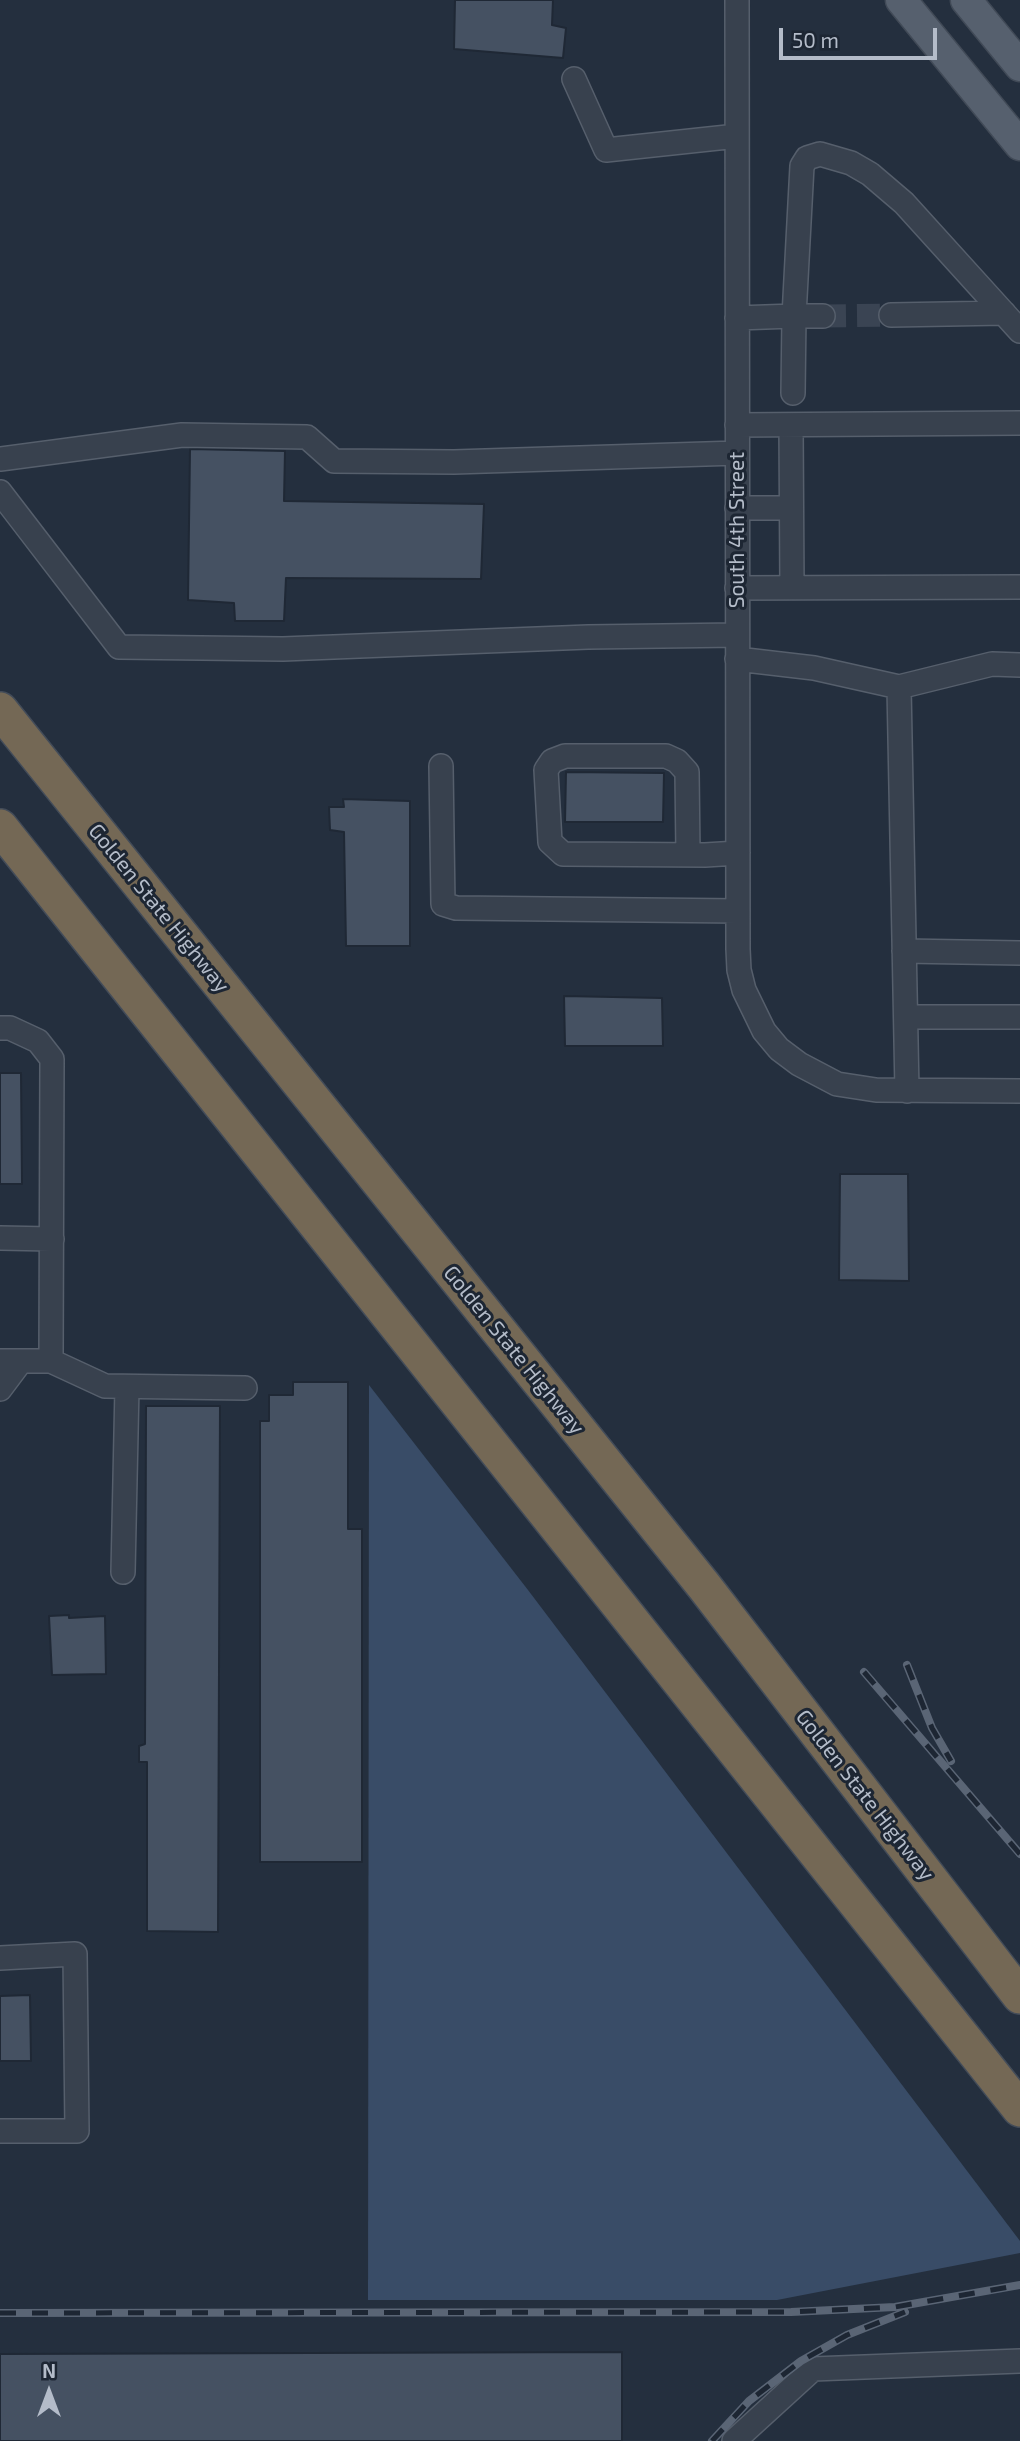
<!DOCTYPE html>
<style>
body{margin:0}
#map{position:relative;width:1020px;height:2441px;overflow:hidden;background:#242f3e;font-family:"Exo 2",sans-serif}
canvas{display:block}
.north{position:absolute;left:14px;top:2357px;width:70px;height:70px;-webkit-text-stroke:5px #1d2633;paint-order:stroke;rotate:0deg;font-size:19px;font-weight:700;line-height:28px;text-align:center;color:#b4bcc9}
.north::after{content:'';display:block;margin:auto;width:24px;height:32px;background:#b4bcc9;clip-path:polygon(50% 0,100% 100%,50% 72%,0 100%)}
.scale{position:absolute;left:779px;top:28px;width:158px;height:32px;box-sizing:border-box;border:4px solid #b4bcc9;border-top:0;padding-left:9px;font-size:21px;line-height:24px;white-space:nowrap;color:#b4bcc9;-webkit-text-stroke:5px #1d2633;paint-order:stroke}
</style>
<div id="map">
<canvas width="1020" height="2441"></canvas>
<div class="north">N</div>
<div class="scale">50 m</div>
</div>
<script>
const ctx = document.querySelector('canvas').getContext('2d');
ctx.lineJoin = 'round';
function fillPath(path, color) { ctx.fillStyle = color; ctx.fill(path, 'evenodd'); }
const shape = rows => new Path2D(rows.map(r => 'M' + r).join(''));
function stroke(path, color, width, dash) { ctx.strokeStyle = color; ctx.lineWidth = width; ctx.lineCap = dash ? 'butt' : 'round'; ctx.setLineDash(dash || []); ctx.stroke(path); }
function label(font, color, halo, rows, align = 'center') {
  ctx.font = font + ' "Exo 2",sans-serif'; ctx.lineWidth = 6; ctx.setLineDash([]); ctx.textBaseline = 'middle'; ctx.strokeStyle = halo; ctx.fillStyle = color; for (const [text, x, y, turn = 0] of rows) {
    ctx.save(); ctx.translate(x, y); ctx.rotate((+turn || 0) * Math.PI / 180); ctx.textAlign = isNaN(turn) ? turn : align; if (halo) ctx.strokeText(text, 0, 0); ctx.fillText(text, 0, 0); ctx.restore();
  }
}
fillPath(shape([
 [369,1385,528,1590,1020,2241,1020,2253,777,2300,368,2300]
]), '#394c67');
const building = shape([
 [455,0,553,0,552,25,566,28,563,58,454,49,455,0],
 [190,449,285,451,284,501,484,504,481,579,286,578,284,621,235,621,234,603,188,600,190,449],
 [566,772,664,773,663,822,565,822,566,772],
 [343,799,410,801,410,946,346,946,344,832,330,830,329,807,344,807,343,799],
 [564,996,662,998,663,1046,565,1046,564,996],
 [0,1073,21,1073,22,1184,0,1184,0,1073],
 [840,1174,908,1174,909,1281,839,1280,840,1174],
 [293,1382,348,1382,348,1529,362,1529,362,1862,260,1862,260,1421,269,1421,269,1395,293,1395,293,1382],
 [146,1406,220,1406,218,1932,147,1931,147,1762,139,1762,139,1746,145,1744,146,1406],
 [69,1615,69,1618,105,1616,106,1674,52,1675,49,1616,69,1615],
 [30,1995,31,2061,0,2061,0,1996,30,1995],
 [622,2352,622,2441,0,2441,0,2354,622,2352]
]);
fillPath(building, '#455162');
stroke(building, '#1f2835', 2);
stroke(shape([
 [823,316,891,315]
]), '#3a4453', 23, [23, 11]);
const minor = shape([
 [737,0,738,949,739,970,744,990,764,1031,779,1049,799,1064,837,1084,876,1090,1020,1091],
 [574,79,606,150,737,136],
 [891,315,1004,313],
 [737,318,794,316,802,166,807,158,820,154,851,163,870,174,904,203,1020,331],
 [793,393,794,316,823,316],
 [737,425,1020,423],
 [791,426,792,588],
 [0,459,182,435,307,437,334,461,454,462,737,453],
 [0,492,119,647,283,649,588,637,737,635],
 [737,508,791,508],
 [737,588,1020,587],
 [737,659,814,668,899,687,992,664,1020,665],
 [899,687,907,1091],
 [441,766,443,904,456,908,738,911],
 [688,854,687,772,677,761,666,756,565,756,552,761,546,770,550,842,563,854,705,855,738,853],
 [904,951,1020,953],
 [906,1017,1020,1017],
 [0,1028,10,1028,38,1041,52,1059,51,1361],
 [0,1238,52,1239],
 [0,1361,51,1361,105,1386,245,1388],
 [0,1389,21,1361],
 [123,1572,127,1387],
 [0,1958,75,1954,77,2131,0,2131],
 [734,2441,813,2369,1020,2361]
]);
const major = shape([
 [901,0,1020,145],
 [966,0,1020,66]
]);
const highway = shape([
 [0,710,704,1586,1020,1996],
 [0,827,1020,2109]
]);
stroke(minor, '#565f6c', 26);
stroke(major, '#414a57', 33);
stroke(highway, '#434c59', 38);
stroke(minor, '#38414e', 23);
stroke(major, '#56606e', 30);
stroke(highway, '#746855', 35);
const rail = shape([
 [907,1665,932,1728,951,1761],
 [864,1672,1020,1854],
 [0,2313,791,2312,895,2307,1020,2285],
 [712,2441,749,2401,801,2361,847,2335,905,2312]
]);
stroke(rail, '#5a6575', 8);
stroke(rail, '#1d2633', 5, [16]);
label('21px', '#b4bcc9', '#1d2633', [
 ["South 4th Street",737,530,-90],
 ["Golden State Highway",159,908,51],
 ["Golden State Highway",514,1350,51],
 ["Golden State Highway",865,1795,52]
]);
</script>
